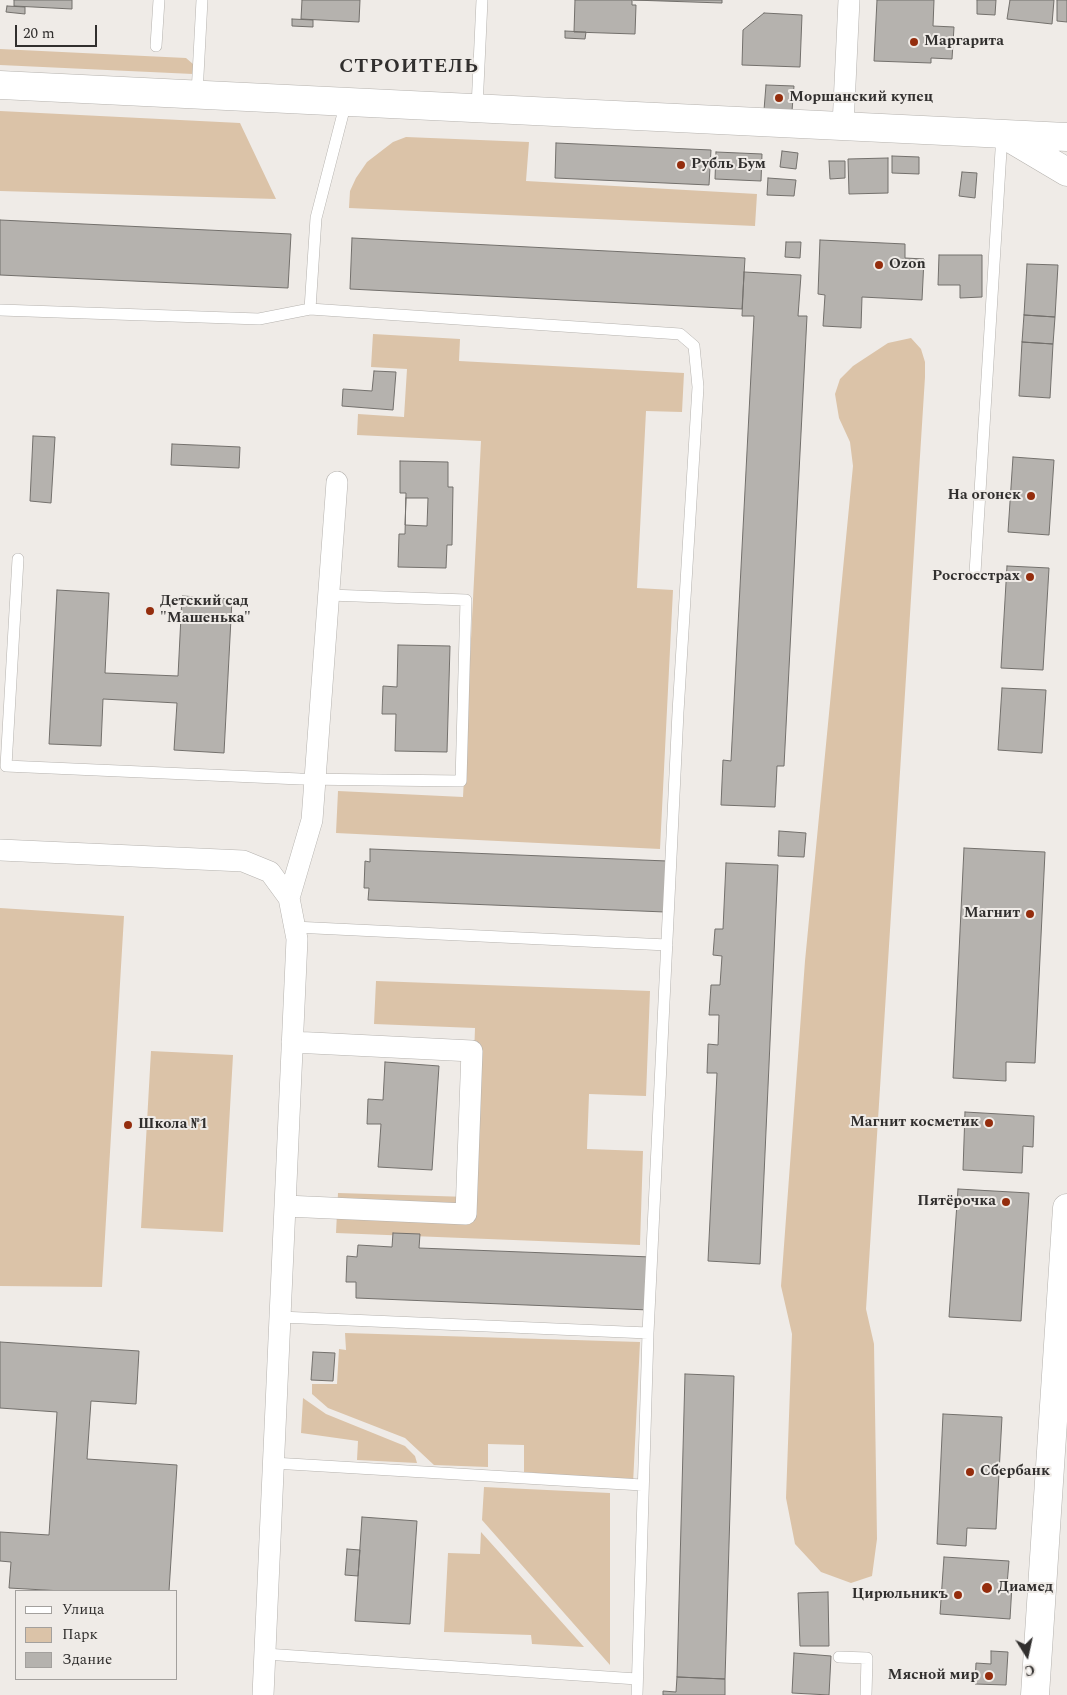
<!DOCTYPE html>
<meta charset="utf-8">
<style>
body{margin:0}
#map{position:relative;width:1067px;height:1695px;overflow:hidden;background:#efebe7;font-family:Spectral,serif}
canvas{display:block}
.legend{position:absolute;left:15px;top:1590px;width:162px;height:90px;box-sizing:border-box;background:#efebe7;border:1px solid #a3a09d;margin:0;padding:6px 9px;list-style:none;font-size:15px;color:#312f2e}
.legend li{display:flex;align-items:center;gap:10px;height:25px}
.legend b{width:25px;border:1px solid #a3a09d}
.north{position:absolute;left:1002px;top:1630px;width:50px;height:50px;-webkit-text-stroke:4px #efebe7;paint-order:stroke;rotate:170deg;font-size:14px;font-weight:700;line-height:20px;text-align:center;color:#312f2e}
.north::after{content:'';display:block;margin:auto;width:18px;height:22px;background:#312f2e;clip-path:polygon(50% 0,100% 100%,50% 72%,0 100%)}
.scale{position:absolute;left:15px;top:25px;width:82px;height:22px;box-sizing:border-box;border:2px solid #312f2e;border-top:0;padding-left:6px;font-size:15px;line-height:18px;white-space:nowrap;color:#312f2e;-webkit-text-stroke:4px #efebe7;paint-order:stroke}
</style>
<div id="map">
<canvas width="1067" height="1695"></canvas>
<ul class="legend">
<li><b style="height:6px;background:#fff"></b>Улица</li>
<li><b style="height:14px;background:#dbc3a8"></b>Парк</li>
<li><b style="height:14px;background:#b5b2ae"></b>Здание</li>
</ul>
<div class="north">С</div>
<div class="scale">20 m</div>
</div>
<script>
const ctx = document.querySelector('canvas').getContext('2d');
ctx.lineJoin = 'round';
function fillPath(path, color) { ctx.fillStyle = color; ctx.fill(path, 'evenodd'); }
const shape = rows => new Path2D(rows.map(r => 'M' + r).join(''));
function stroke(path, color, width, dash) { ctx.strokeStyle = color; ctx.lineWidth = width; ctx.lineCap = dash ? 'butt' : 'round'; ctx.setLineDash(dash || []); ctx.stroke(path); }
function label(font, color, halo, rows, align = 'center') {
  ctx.font = font + ' Spectral,serif'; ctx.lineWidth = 4; ctx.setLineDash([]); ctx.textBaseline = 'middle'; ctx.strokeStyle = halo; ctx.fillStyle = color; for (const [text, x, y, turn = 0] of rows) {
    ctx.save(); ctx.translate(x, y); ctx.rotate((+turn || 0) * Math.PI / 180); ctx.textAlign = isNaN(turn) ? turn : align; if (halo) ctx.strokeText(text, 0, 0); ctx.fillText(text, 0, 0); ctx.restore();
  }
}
fillPath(shape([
 [0,49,186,58,193,64,193,74,0,65],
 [0,111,240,123,276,199,0,191],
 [406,137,529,142,526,181,757,194,755,226,349,208,350,191,356,178,367,162,393,142],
 [373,334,460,339,459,361,684,373,682,412,646,411,637,588,673,590,660,849,336,833,338,791,463,797,481,441,357,435,358,414,404,417,407,369,371,367],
 [911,338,921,349,925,362,925,377,866,1309,874,1344,877,1539,872,1576,851,1583,821,1572,795,1544,786,1498,792,1334,781,1286,805,961,853,466,850,442,839,418,835,394,840,379,853,366,888,343],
 [0,908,124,916,102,1287,0,1286],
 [376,981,650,991,646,1096,589,1094,587,1149,643,1151,640,1245,336,1233,338,1193,469,1197,475,1028,374,1024],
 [151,1051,233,1055,223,1232,141,1228],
 [345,1333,640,1342,633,1484,548,1482,547,1474,524,1472,524,1445,488,1444,488,1467,434,1465,405,1438,328,1408,312,1394,312,1384,337,1384,339,1349,346,1350],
 [303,1398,326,1414,405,1446,415,1456,417,1463,357,1460,358,1441,301,1433],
 [484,1487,610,1493,610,1665,482,1520],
 [481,1532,584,1647,532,1644,531,1635,444,1632,448,1553,480,1554]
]), '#dbc3a8');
const building = shape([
 [14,0,72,0,72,9,14,6,14,0],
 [302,0,360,0,359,22,301,19,302,0],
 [575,0,632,0,632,5,636,5,635,34,574,32,575,0],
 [633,0,722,0,722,3,633,0],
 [877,0,934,0,933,26,954,27,952,59,931,58,931,63,874,61,877,0],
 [977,0,996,0,995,15,977,14,977,0],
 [1010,0,1054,0,1052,24,1007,19,1010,0],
 [1057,0,1067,0,1067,22,1057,21,1057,0],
 [7,6,25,7,25,14,6,12,7,6],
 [764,13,802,15,800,67,742,65,743,30,764,13],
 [292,19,313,20,313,27,292,26,292,19],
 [565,31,586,32,585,39,565,38,565,31],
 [766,85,794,86,792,111,764,110,766,85],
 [556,143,711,150,709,185,555,178,556,143],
 [782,151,798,153,796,169,780,167,782,151],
 [716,152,762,154,761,181,715,179,716,152],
 [892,156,919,157,919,174,892,173,892,156],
 [888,158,888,193,849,194,848,159,888,158],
 [829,161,845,161,845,178,830,179,829,161],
 [962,172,977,173,975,198,959,196,962,172],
 [768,178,796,180,794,196,767,195,768,178],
 [0,220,291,234,288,288,0,275,0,220],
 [352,238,745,258,742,309,350,289,352,238],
 [820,240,905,244,905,258,924,259,922,300,862,297,861,328,823,326,825,295,818,294,820,240],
 [786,242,801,242,800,258,785,257,786,242],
 [939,255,982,255,982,297,960,298,960,285,938,285,939,255],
 [1027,264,1058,265,1055,317,1024,315,1027,264],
 [744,272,801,275,798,316,807,316,784,766,777,766,775,807,721,805,723,760,731,761,754,316,742,316,744,272],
 [1024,315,1055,317,1053,344,1022,342,1024,315],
 [1022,342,1053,344,1050,398,1019,396,1022,342],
 [374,371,396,372,393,410,342,406,343,389,372,391,374,371],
 [33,436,55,437,51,503,30,501,33,436],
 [172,444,240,447,239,468,171,465,172,444],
 [1013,457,1054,460,1049,535,1008,532,1013,457],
 [400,461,448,462,448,487,453,487,452,545,447,545,446,568,398,567,399,534,405,534,406,493,400,493,400,461],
 [406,498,428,498,427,526,405,525,406,498],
 [1007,566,1049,568,1043,670,1001,668,1007,566],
 [57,590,109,593,105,673,178,676,182,596,232,599,224,753,174,750,177,703,103,699,101,746,49,744,57,590],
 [398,645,450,646,447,752,395,751,396,714,382,714,383,686,397,687,398,645],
 [1002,688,1046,690,1042,753,998,750,1002,688],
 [779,831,806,833,804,857,778,856,779,831],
 [964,848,1045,852,1035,1063,1006,1062,1006,1081,953,1078,964,848],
 [370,849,667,861,665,912,368,900,369,888,364,888,365,861,370,862,370,849],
 [726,863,778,865,760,1264,708,1261,717,1073,707,1073,708,1044,718,1045,719,1015,709,1015,711,985,720,985,722,956,713,955,715,929,723,929,726,863],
 [385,1062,439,1066,432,1170,378,1167,381,1124,367,1124,368,1099,383,1100,385,1062],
 [965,1112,1034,1116,1033,1147,1023,1146,1022,1173,963,1170,965,1112],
 [958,1189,1029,1193,1021,1321,949,1317,958,1189],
 [393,1233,420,1234,419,1248,651,1257,649,1310,356,1298,356,1282,346,1282,347,1256,357,1257,358,1245,392,1247,393,1233],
 [0,1342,139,1351,136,1404,91,1401,87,1459,177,1465,169,1591,62,1591,9,1588,11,1562,0,1561,0,1532,49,1535,57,1412,0,1408,0,1342],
 [313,1352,335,1353,333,1381,311,1380,313,1352],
 [685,1374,734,1376,725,1679,677,1677,685,1374],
 [943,1414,1002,1417,996,1529,967,1528,966,1546,937,1544,943,1414],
 [362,1517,417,1521,410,1624,355,1621,362,1517],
 [347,1549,360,1550,358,1576,345,1575,347,1549],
 [944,1557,1009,1561,1007,1585,1012,1585,1010,1619,940,1614,944,1557],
 [828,1592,829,1646,800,1646,798,1593,828,1592],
 [991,1651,1008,1652,1006,1685,975,1684,976,1663,991,1664,991,1651],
 [794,1653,831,1656,829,1695,792,1693,794,1653],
 [677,1677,725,1679,725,1695,663,1695,663,1691,676,1692,677,1677]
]);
fillPath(building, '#b5b2ae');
stroke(building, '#73706c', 1);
const service = shape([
 [156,46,159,0],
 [197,94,202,0],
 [477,108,482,0],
 [310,309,316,218,346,102],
 [0,310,259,319,310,309,680,334,694,346,698,387,678,712,648,1333,637,1695],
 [18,559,6,766,300,779,461,781,466,600,329,595],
 [975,573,1002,134],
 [294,927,667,945],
 [280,1317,648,1333],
 [273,1463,642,1485],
 [265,1654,637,1679],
 [839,1657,867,1658,866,1695]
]);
const minor = shape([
 [843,126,849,0],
 [0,850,243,861,270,872,289,898,297,939,263,1695],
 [289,898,312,820,337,482],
 [285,1206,466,1214,472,1051,292,1042]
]);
const tertiary = shape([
 [0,85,1067,137],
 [1008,137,1067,172]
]);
const primary = shape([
 [1035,1695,1067,1208]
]);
stroke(service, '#b5b2ae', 12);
stroke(minor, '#b5b2ae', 22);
stroke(tertiary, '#b5b2ae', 29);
stroke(primary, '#b5b2ae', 29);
stroke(service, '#fff', 11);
stroke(minor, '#fff', 21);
stroke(tertiary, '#fff', 28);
stroke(primary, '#fff', 28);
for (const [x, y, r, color] of [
 [914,42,5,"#942d0d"],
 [779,98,5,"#942d0d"],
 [681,165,5,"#942d0d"],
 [879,265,5,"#942d0d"],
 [1031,496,5,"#942d0d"],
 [1030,577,5,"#942d0d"],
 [150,611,5,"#942d0d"],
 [1030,914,5,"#942d0d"],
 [989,1123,5,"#942d0d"],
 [128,1125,5,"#942d0d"],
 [1006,1202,5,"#942d0d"],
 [970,1472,5,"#942d0d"],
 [987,1588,6,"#942d0d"],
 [958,1595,5,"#942d0d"],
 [989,1676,5,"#942d0d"]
]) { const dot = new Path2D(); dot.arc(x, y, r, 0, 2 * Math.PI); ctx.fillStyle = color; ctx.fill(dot); stroke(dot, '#efebe7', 2); }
label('bold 15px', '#312f2e', '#efebe7', [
 ["Маргарита",924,42],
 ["Моршанский купец",789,98],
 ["Рубль Бум",691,165],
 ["Ozon",889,265],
 ["На огонек",1021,496,"right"],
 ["Росгосстрах",1020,577,"right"],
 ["Детский сад",160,602],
 ["\"Машенька\"",160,619],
 ["Магнит",1020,914,"right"],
 ["Магнит косметик",979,1123,"right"],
 ["Школа №1",138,1125],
 ["Пятёрочка",996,1202,"right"],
 ["Сбербанк",980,1472],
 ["Диамед",998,1588],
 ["Цирюльникъ",948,1595,"right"],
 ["Мясной мир",979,1676,"right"]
], 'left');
ctx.letterSpacing = '1px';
label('bold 20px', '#312f2e', '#efebe7', [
 ["СТРОИТЕЛЬ",409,68]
]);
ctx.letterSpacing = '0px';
</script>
